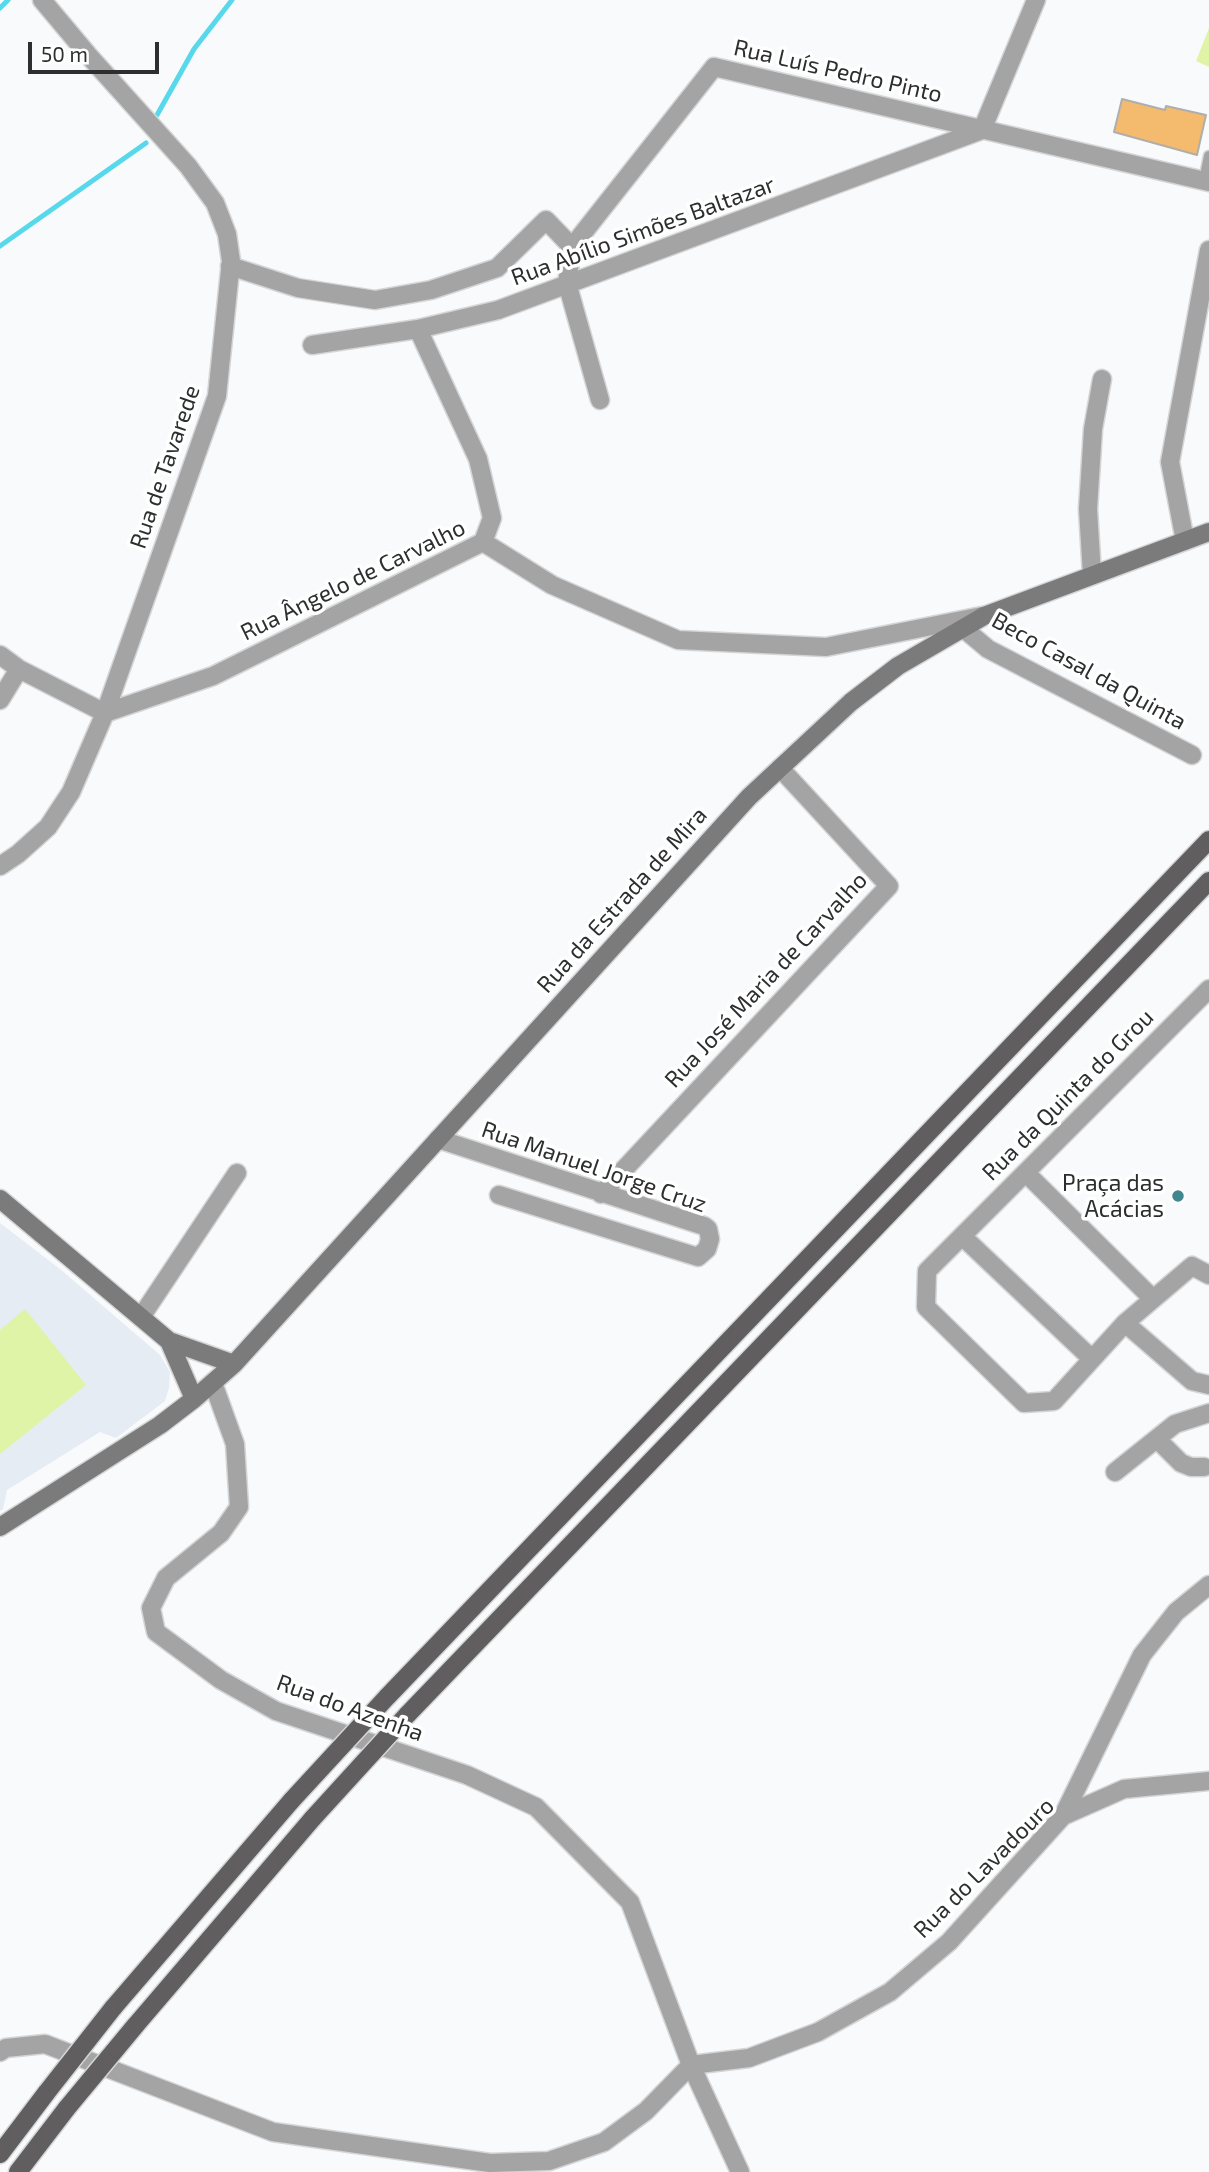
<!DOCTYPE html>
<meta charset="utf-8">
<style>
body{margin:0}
#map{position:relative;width:1209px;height:2172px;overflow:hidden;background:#f9fafc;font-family:"Exo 2",sans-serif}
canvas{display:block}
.scale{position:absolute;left:28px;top:42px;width:131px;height:32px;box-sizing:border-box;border:4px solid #2d2e2e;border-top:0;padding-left:9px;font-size:21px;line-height:24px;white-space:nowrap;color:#2d2e2e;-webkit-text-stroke:5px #fff;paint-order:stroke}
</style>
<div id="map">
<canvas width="1209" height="2172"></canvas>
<div class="scale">50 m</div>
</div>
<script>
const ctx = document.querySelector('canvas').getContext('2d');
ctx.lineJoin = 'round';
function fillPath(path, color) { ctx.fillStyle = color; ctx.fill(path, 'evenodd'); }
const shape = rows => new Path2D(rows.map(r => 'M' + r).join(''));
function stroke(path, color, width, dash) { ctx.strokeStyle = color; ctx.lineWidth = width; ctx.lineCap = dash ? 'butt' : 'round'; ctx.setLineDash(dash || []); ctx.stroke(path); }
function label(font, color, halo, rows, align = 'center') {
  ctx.font = font + ' "Exo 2",sans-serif'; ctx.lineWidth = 7; ctx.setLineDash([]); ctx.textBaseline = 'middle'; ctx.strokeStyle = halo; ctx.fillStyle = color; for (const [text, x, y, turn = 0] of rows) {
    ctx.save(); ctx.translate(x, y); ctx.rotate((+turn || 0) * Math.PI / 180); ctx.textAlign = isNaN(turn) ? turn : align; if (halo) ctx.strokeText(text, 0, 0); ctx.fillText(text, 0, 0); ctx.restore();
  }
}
fillPath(shape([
 [0,1223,60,1269,160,1355,170,1372,169,1388,165,1401,116,1438,100,1432,7,1490,3,1509,0,1511]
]), '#e6ecf3');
fillPath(shape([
 [1209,28,1209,67,1196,61],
 [25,1309,86,1385,0,1454,0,1330]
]), '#dff4a7');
stroke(shape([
 [0,8,8,0],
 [157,115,194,49,232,0],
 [0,246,146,143]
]), '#58d8eb', 5);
const building = shape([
 [1122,99,1165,110,1166,106,1206,115,1197,155,1114,132,1122,99]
]);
fillPath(building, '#f4bb6f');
stroke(building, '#afaeac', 2);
const lane = shape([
 [1204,181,1209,156]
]);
const street = shape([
 [982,130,1036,0],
 [230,266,298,288,375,300,431,290,497,268,546,220,572,247],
 [418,329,478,459,492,518,483,542],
 [312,345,418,329,498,310,982,130],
 [600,400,567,283,572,247,714,67,1209,182],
 [1185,541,1170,462,1209,250],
 [1092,575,1088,509,1093,429,1102,379],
 [963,628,988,649,1192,755],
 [0,655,19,669,105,713],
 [0,700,19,669],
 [105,713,213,676,483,542,552,585,678,640,826,647,982,616],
 [0,866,18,854,48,827,71,792,105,713,217,396,231,261,227,234,215,203,188,166,89,56,42,0],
 [1209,989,927,1271,926,1307,1024,1403,1054,1401,1125,1323,1192,1266,1209,1275],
 [438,1139,704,1226,708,1229,710,1239,707,1249,698,1257,499,1195],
 [1026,1173,1153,1299],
 [601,1194,889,886,780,768],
 [962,1236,1092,1359],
 [141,1317,237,1173],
 [1125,1323,1192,1381,1209,1385],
 [213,1383,235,1444,239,1507,221,1533,166,1578,151,1608,156,1632,221,1680,276,1711,467,1775,536,1807,630,1902,691,2065,740,2172],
 [1157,1439,1181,1463,1191,1467,1204,1467],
 [1115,1472,1175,1424,1209,1413],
 [1063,1816,1142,1655,1176,1612,1209,1585],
 [0,2052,6,2048,45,2044,273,2132,490,2163,549,2161,604,2142,646,2111,691,2065],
 [691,2065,749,2058,818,2032,890,1992,949,1942,1063,1816,1124,1789,1209,1781]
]);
const secondary = shape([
 [0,1199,169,1341,234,1364],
 [169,1341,194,1399],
 [0,1527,160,1425,194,1399,234,1364,749,797,851,702,898,666,984,616,1209,532]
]);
const primary = shape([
 [387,1697,1209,840],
 [407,1715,1209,881],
 [113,2008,292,1800],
 [135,2026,313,1818],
 [0,2154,47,2092],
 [18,2172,67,2108]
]);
stroke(lane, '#d4d5d7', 13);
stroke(street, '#d4d5d7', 21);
stroke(secondary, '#d4d5d7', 21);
stroke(primary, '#d4d5d7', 21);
stroke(lane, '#a5a4a4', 10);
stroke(street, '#a5a4a4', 18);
stroke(secondary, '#7c7b7b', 18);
stroke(primary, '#605e5e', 18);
const primaryBridge = shape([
 [292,1800,387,1697],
 [313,1818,407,1715],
 [47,2092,113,2008],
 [67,2108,135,2026]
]);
stroke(primaryBridge, '#d4d5d7', 21, []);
stroke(primaryBridge, '#605e5e', 18);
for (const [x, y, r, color] of [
 [1178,1196,7,"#40878f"]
]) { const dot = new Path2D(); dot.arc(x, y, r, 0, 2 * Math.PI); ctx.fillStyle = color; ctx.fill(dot); stroke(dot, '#fff', 2.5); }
label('23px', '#2d2e2e', '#fff', [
 ["Rua Luís Pedro Pinto",838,71,13],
 ["Rua Abílio Simões Baltazar",643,231,-20],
 ["Rua de Tavarede",165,467,-71],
 ["Rua Ângelo de Carvalho",353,580,-26],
 ["Beco Casal da Quinta",1089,671,29],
 ["Rua da Estrada de Mira",622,900,-48],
 ["Rua José Maria de Carvalho",766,980,-47],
 ["Rua da Quinta do Grou",1068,1095,-45],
 ["Rua Manuel Jorge Cruz",594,1167,19],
 ["Rua do Azenha",350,1708,20],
 ["Rua do Lavadouro",984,1868,-45]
]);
label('23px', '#2d2e2e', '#fff', [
 ["Praça das",1164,1183],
 ["Acácias",1164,1209]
], 'right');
</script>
